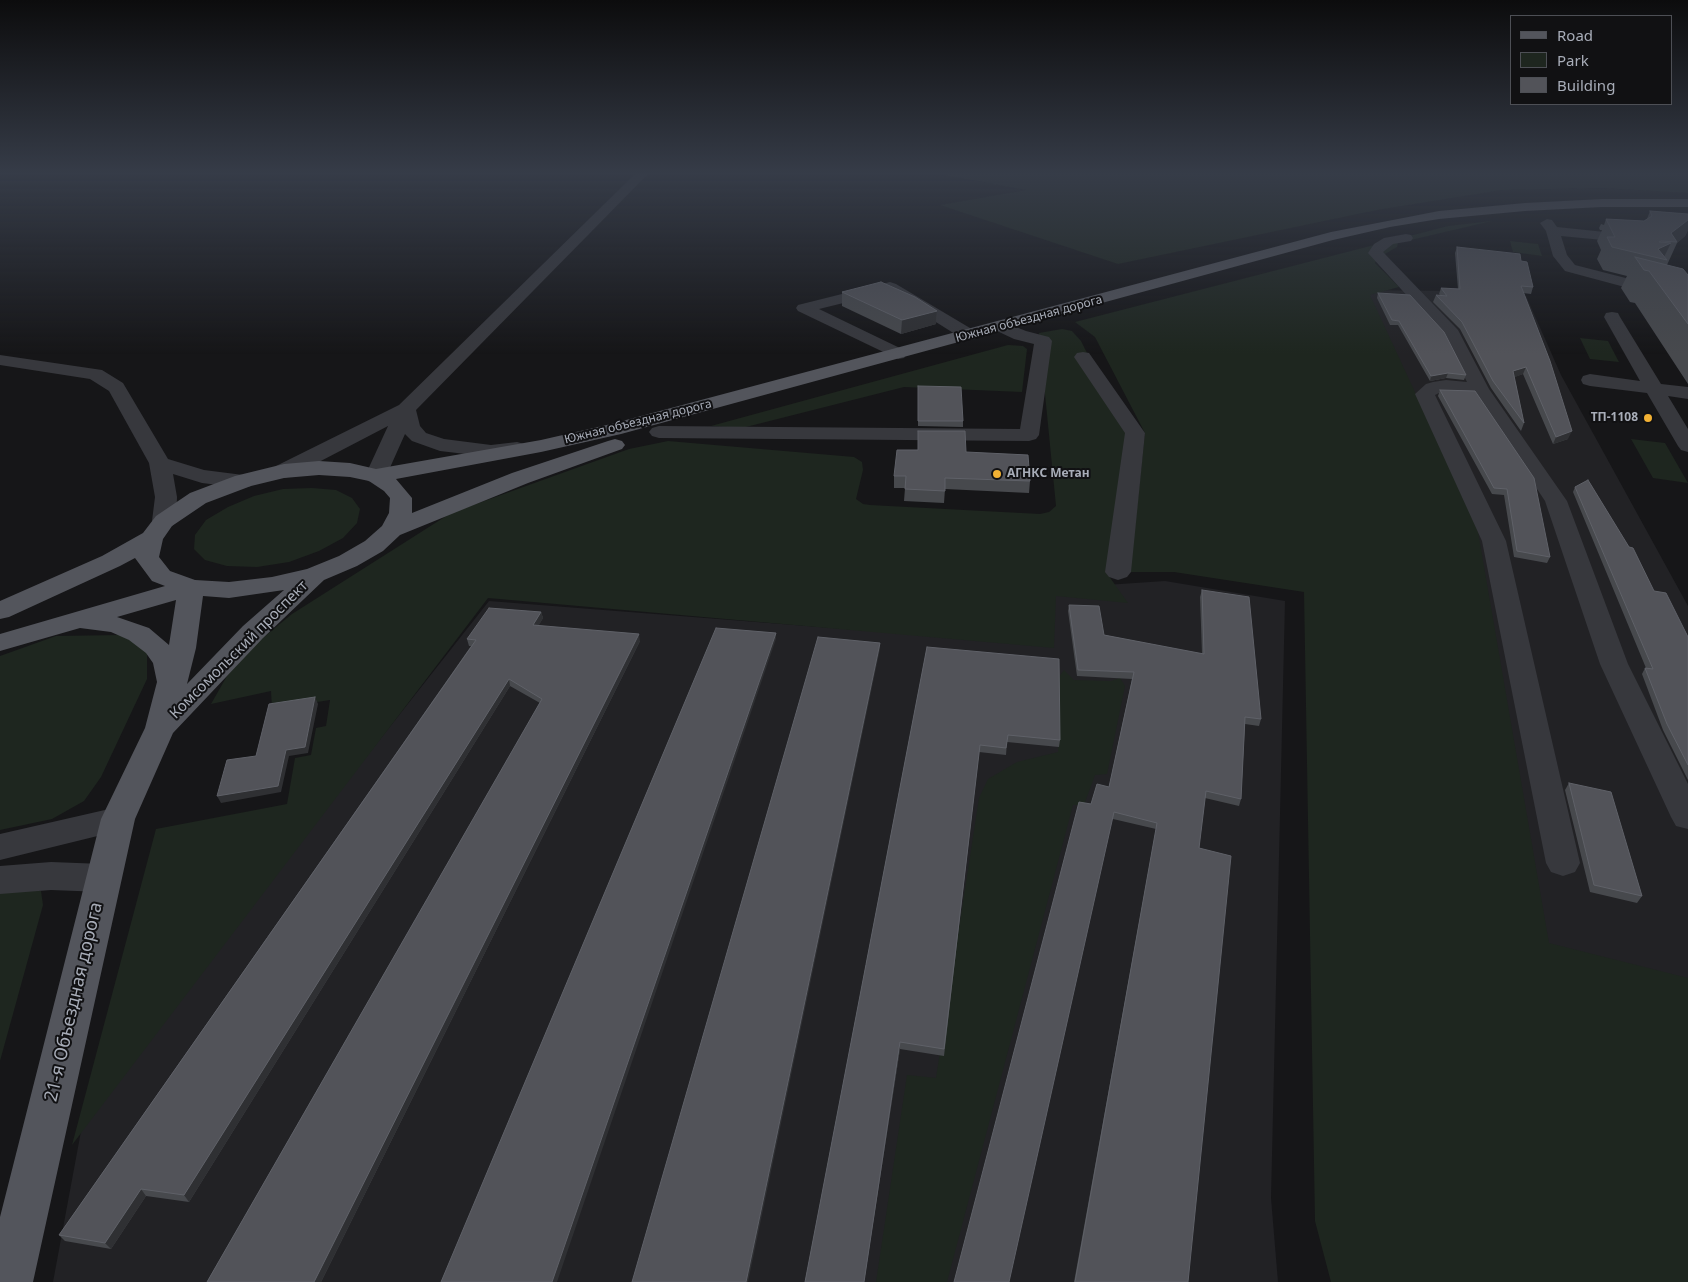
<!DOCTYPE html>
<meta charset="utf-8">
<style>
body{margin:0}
#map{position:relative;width:1688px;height:1282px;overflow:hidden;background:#161618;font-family:"Noto Sans",sans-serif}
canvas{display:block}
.legend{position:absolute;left:1510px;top:15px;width:162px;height:90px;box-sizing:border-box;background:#111113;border:1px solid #4d4f55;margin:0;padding:6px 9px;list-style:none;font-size:15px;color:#a8adb8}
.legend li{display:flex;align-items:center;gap:10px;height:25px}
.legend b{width:25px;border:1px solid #4d4f55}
</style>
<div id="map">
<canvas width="1688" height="1282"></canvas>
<ul class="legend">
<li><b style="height:6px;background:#53555c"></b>Road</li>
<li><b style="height:14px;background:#1e261f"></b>Park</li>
<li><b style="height:14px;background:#525359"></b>Building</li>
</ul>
</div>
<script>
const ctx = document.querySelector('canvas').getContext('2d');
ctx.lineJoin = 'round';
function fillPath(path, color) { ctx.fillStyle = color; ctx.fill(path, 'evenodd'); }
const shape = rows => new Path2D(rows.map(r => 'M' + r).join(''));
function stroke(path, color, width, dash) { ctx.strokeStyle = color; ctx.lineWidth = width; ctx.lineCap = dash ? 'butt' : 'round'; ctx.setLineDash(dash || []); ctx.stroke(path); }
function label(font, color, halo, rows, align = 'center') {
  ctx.font = font + ' "Noto Sans",sans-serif'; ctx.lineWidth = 4; ctx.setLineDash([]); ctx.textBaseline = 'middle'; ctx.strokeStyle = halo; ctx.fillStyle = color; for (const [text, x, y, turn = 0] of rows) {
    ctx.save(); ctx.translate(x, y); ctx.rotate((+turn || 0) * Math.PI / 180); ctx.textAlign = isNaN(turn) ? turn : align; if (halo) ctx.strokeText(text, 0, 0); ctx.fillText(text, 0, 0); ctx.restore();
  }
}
fillPath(shape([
 [1355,290,1455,291,1526,296,1561,375,1688,606,1688,1282,1581,1253],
 [1165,581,1285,601,1271,1198,1278,1282,53,1282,84,1115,489,601,1037,644,1046,589]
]), '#222225');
fillPath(shape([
 [940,174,1688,174,1688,193,1602,188,1502,190,1377,210,1118,264,940,205,1026,190],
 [1492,221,1398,243,1397,247,1378,258,1375,263,1399,287,1370,295,1477,526,1549,943,1688,978,1688,1282,1331,1282,1315,1221,1304,592,1174,572,1130,572,1145,433,1095,337,1075,322,1448,226],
 [1510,241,1538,244,1542,256,1513,252],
 [1062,329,1072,331,1081,341,1127,433,1106,572,1128,603,1056,596,1054,648,488,598,72,1145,156,829,287,804,295,758,311,755,316,728,326,726,330,700,272,709,271,691,211,704,227,676,259,641,292,614,451,513,629,449,668,441,854,457,862,462,863,470,856,499,863,504,870,505,1040,514,1049,512,1056,506,1039,333],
 [1580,338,1608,341,1619,362,1590,359],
 [1008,345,1023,346,1027,349,1022,392,904,387,742,428,711,426],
 [1631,439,1665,443,1688,483,1653,478],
 [312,488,336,490,352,498,360,509,357,523,343,538,319,551,289,562,257,567,227,566,205,560,194,549,195,535,206,520,228,507,254,496,283,489],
 [121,635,147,650,147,679,101,777,84,801,52,819,0,830,0,656,56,636],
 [1064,670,1074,680,1111,681,1120,678,1125,686,1107,774,1095,775,1084,805,1073,805,947,1282,876,1282,907,1075,936,1078,979,798,988,779,1017,762,1058,752,1058,678],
 [0,887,41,891,43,905,0,1061]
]), '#1e261f');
fillPath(shape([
 [635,174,648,174,416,410,420,426,426,433,444,439,491,445,517,442,524,444,528,448,524,452,491,457,440,451,412,441,405,434,384,481,376,483,368,481,365,476,388,426,292,476,284,478,276,476,273,471,276,466,399,405,635,174],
 [1547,219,1552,220,1557,227,1624,234,1633,230,1638,231,1641,237,1639,240,1624,242,1561,236,1567,255,1575,265,1688,294,1688,304,1565,271,1553,256,1546,231,1540,223,1547,219],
 [1406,234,1411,235,1413,238,1411,241,1393,244,1383,252,1458,330,1489,389,1567,501,1628,664,1688,784,1688,829,1676,826,1671,817,1600,664,1545,501,1474,394,1439,393,1435,395,1506,541,1580,863,1575,872,1563,876,1551,872,1546,863,1482,541,1415,394,1426,384,1433,382,1446,380,1467,382,1444,336,1368,253,1374,244,1384,238,1406,234],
 [890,282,896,284,975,331,978,335,975,339,969,340,963,339,888,292,819,309,904,350,907,354,904,358,898,359,798,311,796,308,798,305,890,282],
 [1612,312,1618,313,1620,317,1661,384,1688,387,1688,399,1668,396,1688,429,1688,452,1681,450,1678,446,1647,393,1590,386,1583,384,1581,380,1583,376,1590,374,1640,381,1604,317,1606,313,1612,312],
 [1001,321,1026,331,1049,337,1052,341,1039,435,1036,439,1029,441,659,438,652,436,649,432,652,428,659,426,1020,429,1034,344,1014,339,995,330,993,326,995,322,1001,321],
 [1083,352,1089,353,1145,433,1131,572,1127,577,1118,580,1109,577,1105,572,1125,433,1074,357,1077,353,1083,352],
 [0,355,102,370,123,383,168,459,204,470,251,476,254,481,251,486,243,488,202,483,173,474,177,497,176,521,172,526,164,528,156,526,152,521,155,497,149,463,109,391,90,379,0,365,0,355],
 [118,807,130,810,135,819,130,828,0,860,0,834,118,807],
 [51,862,103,864,116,868,121,878,116,888,103,892,51,890,0,894,0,866,51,862]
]), '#37383d');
fillPath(shape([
 [1602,199,1688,199,1688,207,1602,207,1525,211,1439,219,1390,227,1333,240,621,434,541,452,396,479,412,498,412,513,512,473,608,441,615,439,622,441,625,445,622,449,528,483,400,535,383,551,357,566,324,580,263,638,173,733,135,819,33,1282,0,1282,0,1217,101,819,145,728,157,682,153,663,146,653,129,640,111,632,80,628,0,651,0,634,165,586,152,581,135,558,120,566,9,617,0,619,0,601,102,556,143,533,156,516,190,493,235,476,284,464,319,461,350,463,376,469,541,440,611,424,1331,232,1439,211,1525,203,1602,199],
 [319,475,350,477,369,481,384,491,390,498,389,513,382,526,365,541,339,556,307,569,272,577,229,582,195,580,170,571,159,557,163,539,172,526,206,503,251,486,284,478,319,475],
 [284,590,243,626,187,684,196,648,203,596,229,598,284,590],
 [176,600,169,645,149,628,117,617,176,600]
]), '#53555c');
fillPath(shape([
 [1650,211,1688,214,1688,230,1685,236,1677,243,1667,265,1688,275,1688,384,1635,303,1630,302,1621,288,1627,276,1603,270,1597,259,1601,250,1597,241,1602,230,1600,230,1599,228,1601,224,1604,225,1606,219,1644,221,1647,219],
 [1457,247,1521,261,1533,287,1531,294,1523,293,1568,439,1553,444,1523,374,1514,377,1524,423,1521,431,1491,388,1460,329,1433,302,1436,295,1440,295,1439,294,1441,288,1458,289,1455,253],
 [842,292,937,311,936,324,901,334,842,306],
 [1378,293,1466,375,1464,380,1446,378,1430,381,1398,325,1390,325,1377,298],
 [918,386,963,421,963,427,918,426],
 [1440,390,1475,391,1550,557,1547,563,1514,557,1504,495,1492,494,1438,396],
 [918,431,1030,481,1029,493,945,489,944,503,904,501,905,488,894,488,894,476,918,450],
 [1575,487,1688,637,1688,780,1663,730,1642,674,1645,668,1646,668,1573,492],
 [1202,590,1261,719,1259,726,1245,724,1241,799,1239,806,1205,798,1199,848,1188,1282,1074,1282,1156,829,1113,819,1091,804,1109,787,1132,679,1077,676,1068,611,1069,605,1104,635,1202,654,1200,597],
 [541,612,543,618,538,626,640,641,321,1282,207,1282,540,703,510,686,189,1202,146,1196,111,1249,65,1241,59,1235,471,646,469,646,467,639],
 [927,647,1060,740,1059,747,1007,742,1006,755,979,752,944,1056,900,1049,864,1282,805,1282],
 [1569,783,1642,896,1637,903,1590,892,1565,790]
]), '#47494d');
fillPath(shape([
 [1688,220,1688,230,1685,236,1677,243,1671,233],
 [1671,243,1663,259,1658,249],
 [937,311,936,324,901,334,902,320],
 [1526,367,1523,374,1510,379,1513,371],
 [1448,373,1446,378,1430,381,1431,376],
 [1572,431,1568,439,1553,444,1556,437],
 [541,612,543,618,535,632,533,625],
 [776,633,776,639,557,1282,552,1282],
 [639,634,640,641,321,1282,314,1282],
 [880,643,880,649,748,1282,746,1282],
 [509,679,510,686,189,1202,184,1195],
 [315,697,318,704,308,753,289,756,281,792,221,803,217,796,286,750],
 [900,1042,900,1049,864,1282],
 [141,1189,146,1196,111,1249,105,1243]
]), '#2f3033');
const building = shape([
 [1650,211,1688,214,1688,220,1671,233,1677,242,1661,241,1659,242,1671,243,1658,249,1667,260,1612,247,1607,237,1615,237,1606,219,1644,221,1652,216,1650,211],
 [1457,247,1520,254,1521,261,1527,262,1533,287,1521,286,1550,361,1572,431,1556,437,1526,367,1513,371,1524,423,1493,381,1462,322,1436,295,1447,296,1441,288,1460,289,1457,247],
 [1635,257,1683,269,1688,275,1688,324,1649,271,1644,270,1635,257],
 [881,282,915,297,937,311,902,320,842,292,881,282],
 [1378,293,1410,295,1444,332,1466,375,1448,373,1431,376,1399,321,1392,320,1378,293],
 [918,386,961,387,963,421,918,421,918,386],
 [1440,390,1475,391,1534,478,1550,557,1517,551,1507,489,1494,488,1440,390],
 [918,431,965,431,966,452,1028,455,1030,481,945,478,945,491,905,489,906,476,894,476,897,450,918,450,918,431],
 [1588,480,1629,547,1633,548,1654,591,1666,593,1688,637,1688,765,1667,724,1645,668,1653,669,1575,487,1588,480],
 [1202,590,1249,597,1261,719,1245,717,1241,799,1206,791,1199,848,1231,856,1188,1282,1075,1282,1157,823,1114,812,1009,1282,954,1282,1079,802,1091,804,1097,784,1109,787,1134,672,1078,670,1069,605,1099,606,1104,635,1204,654,1202,590],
 [489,608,541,612,533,625,639,634,314,1282,207,1282,542,699,509,679,184,1195,141,1189,105,1243,59,1235,476,640,467,639,489,608],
 [716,628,776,633,552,1282,441,1282,716,628],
 [818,637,880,643,746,1282,632,1282,818,637],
 [927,647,1059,659,1060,740,1008,735,1006,748,980,745,944,1049,900,1042,864,1282,805,1282,927,647],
 [315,697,305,747,286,750,278,786,217,796,227,760,256,756,269,704,315,697],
 [1569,783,1611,792,1642,896,1594,885,1569,783]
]);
fillPath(building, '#525359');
stroke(building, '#5f6168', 1);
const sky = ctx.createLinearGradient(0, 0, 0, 354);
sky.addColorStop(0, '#0c0c0d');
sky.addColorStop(0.49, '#363c48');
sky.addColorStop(1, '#363c4800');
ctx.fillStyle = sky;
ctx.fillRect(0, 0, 1688, 354);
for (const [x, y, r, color] of [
 [1648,418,5,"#f2b134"],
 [997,474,5,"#f2b134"]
]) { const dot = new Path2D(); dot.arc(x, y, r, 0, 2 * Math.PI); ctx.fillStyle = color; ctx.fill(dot); stroke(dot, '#111113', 2); }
label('12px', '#a8adb8', '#111113', [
 ["Южная объездная дорога",1029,319,-15],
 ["Южная объездная дорога",638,422,-14]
]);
label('bold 12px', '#a8adb8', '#111113', [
 ["ТП-1108",1638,418],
 ["АГНКС Метан",1007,474,"left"]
], 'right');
label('15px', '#a8adb8', '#111113', [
 ["Комсомольский проспект",239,650,-45]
]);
label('18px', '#a8adb8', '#111113', [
 ["21-я Объездная дорога",74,1002,-77]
]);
</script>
